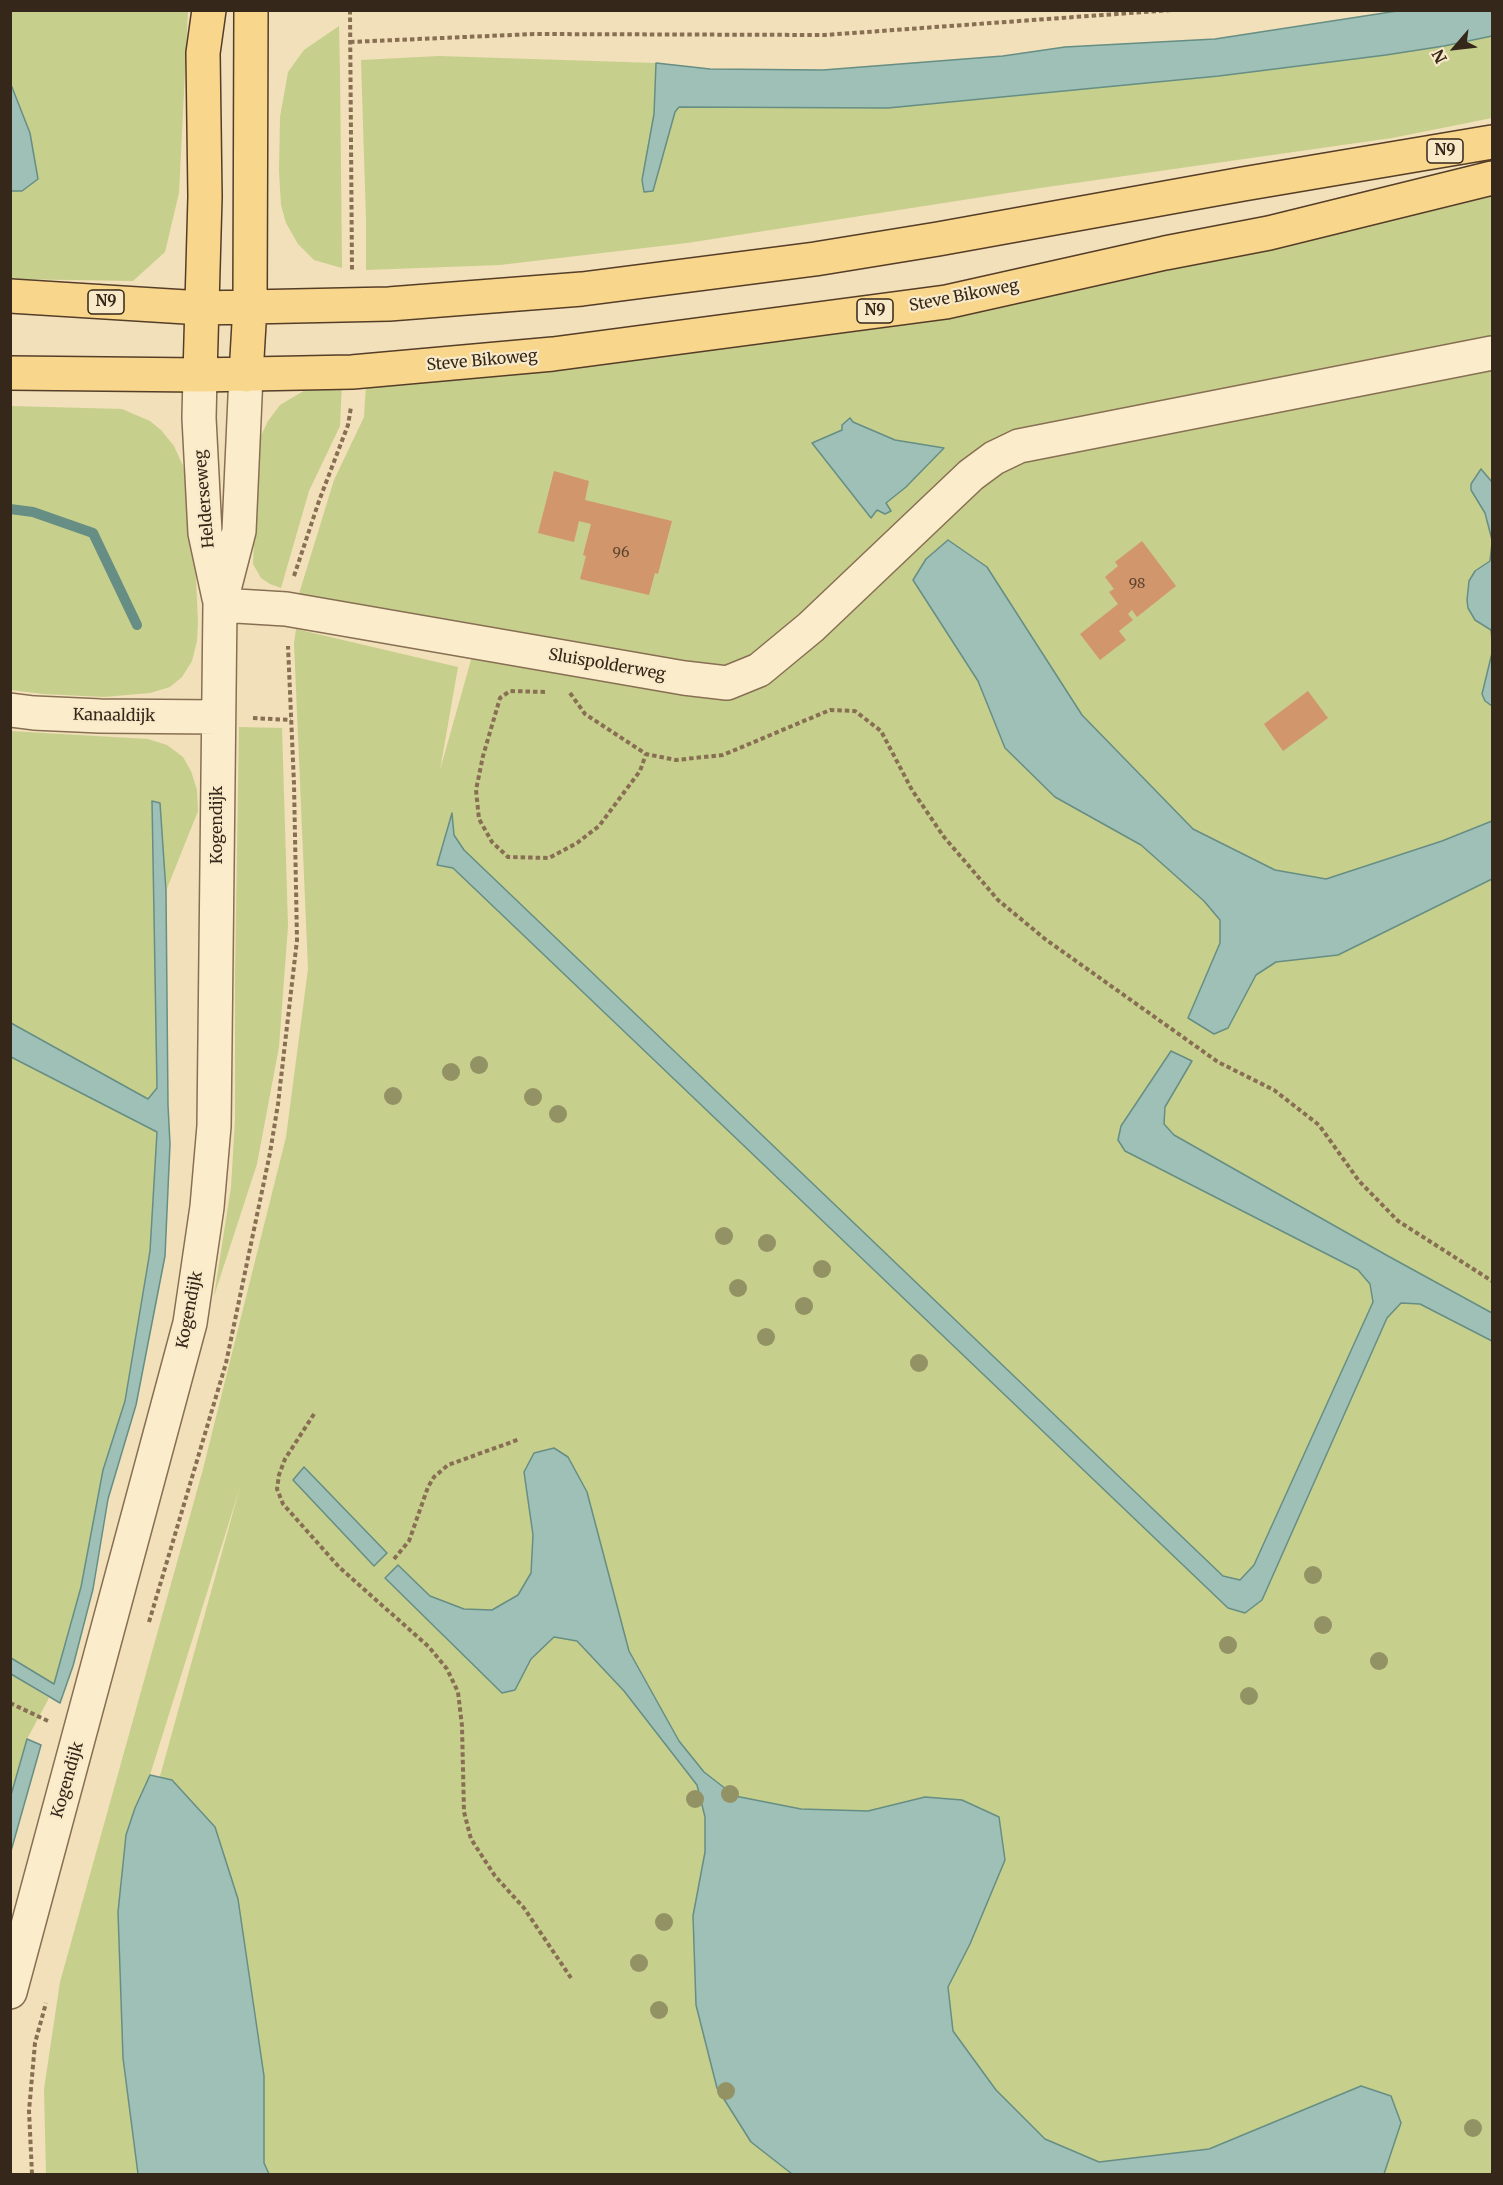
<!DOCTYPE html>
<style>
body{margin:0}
#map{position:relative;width:1503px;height:2185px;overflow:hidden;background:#f1e0b9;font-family:Merriweather,serif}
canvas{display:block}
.frame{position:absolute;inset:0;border:12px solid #352719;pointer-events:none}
.north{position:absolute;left:1425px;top:18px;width:60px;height:60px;-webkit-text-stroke:4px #f8eac9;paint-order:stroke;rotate:242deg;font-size:16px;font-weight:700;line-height:24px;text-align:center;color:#352719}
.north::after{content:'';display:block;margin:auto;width:21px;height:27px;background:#352719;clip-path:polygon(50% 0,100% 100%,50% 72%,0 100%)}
</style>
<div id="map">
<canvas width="1503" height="2185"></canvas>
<div class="frame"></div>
<div class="north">N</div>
</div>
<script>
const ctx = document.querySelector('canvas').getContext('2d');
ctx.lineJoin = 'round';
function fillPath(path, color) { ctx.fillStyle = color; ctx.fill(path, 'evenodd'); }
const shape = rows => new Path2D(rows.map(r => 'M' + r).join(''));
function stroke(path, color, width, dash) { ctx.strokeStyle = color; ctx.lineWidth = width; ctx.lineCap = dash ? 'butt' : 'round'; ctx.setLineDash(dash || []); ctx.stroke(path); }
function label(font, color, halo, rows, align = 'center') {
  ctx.font = font + ' Merriweather,serif'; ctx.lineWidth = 4.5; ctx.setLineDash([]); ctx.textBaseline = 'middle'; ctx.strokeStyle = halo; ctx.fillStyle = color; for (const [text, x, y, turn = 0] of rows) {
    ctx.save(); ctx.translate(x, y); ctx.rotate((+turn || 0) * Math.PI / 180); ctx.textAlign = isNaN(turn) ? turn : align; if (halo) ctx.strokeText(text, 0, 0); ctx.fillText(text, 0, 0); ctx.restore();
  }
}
fillPath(shape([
 [10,11,188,11,179,193,165,252,133,281,11,279,11,191,22,191,30,133,11,82],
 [339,26,340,72,342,268,314,260,298,244,286,223,281,205,279,171,280,117,288,72,304,50],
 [1492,36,1492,118,1392,138,1040,188,687,243,500,265,366,270,366,220,361,60,439,56,656,63,654,114,642,180,678,107,888,108,1219,76,1386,55,1444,46],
 [1492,195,1492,2174,180,2174,154,1798,240,1487,150,1775,135,1808,126,1836,118,1912,120,1984,123,2058,138,2174,46,2174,44,2089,60,1982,203,1469,286,1137,308,969,294,643,296,629,458,667,440,770,480,628,298,597,334,480,364,417,366,385,651,358,913,320,1161,271],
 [342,382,340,426,309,491,281,588,270,584,261,578,253,564,258,442,268,421,280,405,312,386],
 [11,406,122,409,150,421,161,430,174,446,183,466,188,491,195,558,198,622,197,641,192,661,182,677,170,687,150,693,104,697,43,694,11,690],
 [239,727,282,728,288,926,279,1047,257,1164,214,1296,231,1187,235,1120,235,974],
 [10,731,148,739,167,745,183,757,191,771,197,790,198,811,166,891,160,803,152,801,157,1088,148,1099,11,1023],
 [10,1057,157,1131,150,1251,125,1401,103,1470,81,1587,54,1684,11,1658],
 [11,1674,49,1698,27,1739,11,1827]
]), '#c7cf8d');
const water = shape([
 [1397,11,1492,11,1492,36,1444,46,1386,55,1219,76,888,108,679,107,675,112,653,191,644,192,642,180,654,114,656,63,710,69,823,70,1003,56,1065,47,1215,39,1397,11],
 [10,82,30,133,38,179,22,191,11,191,10,82],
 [850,418,853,422,895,440,944,448,906,487,886,503,891,511,885,514,877,510,871,518,812,443,842,430,842,425,850,418],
 [1481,469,1492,482,1492,540,1485,513,1471,490,1471,484,1481,469],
 [948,540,987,567,1082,715,1193,829,1275,870,1326,879,1442,841,1492,821,1492,879,1338,955,1276,962,1256,975,1228,1028,1214,1034,1188,1018,1220,943,1220,920,1204,901,1141,845,1055,797,1005,748,978,681,913,580,926,559,948,540],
 [1492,543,1492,640,1491,630,1475,620,1468,608,1467,600,1469,581,1475,571,1490,561,1492,543],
 [1492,653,1492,706,1485,701,1482,694,1492,653],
 [152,801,160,803,166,891,168,1105,170,1144,165,1256,136,1405,108,1499,93,1589,73,1666,60,1703,11,1674,11,1658,54,1684,81,1587,103,1470,125,1401,150,1251,157,1132,11,1057,11,1023,148,1099,157,1088,152,801],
 [452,813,454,835,464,850,1223,1576,1240,1580,1254,1565,1373,1302,1370,1284,1358,1270,1125,1151,1118,1140,1121,1126,1171,1051,1192,1061,1165,1107,1164,1124,1174,1135,1388,1256,1492,1313,1492,1341,1420,1304,1401,1303,1387,1318,1262,1600,1245,1613,1228,1608,453,868,437,865,452,813],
 [554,1448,568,1457,587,1492,629,1651,679,1741,704,1772,735,1796,801,1809,868,1811,925,1797,962,1800,999,1817,1005,1860,970,1944,948,1987,953,2031,996,2090,1045,2139,1099,2162,1209,2149,1361,2086,1391,2096,1401,2123,1384,2174,792,2174,751,2142,717,2088,696,2005,693,1916,705,1852,705,1817,697,1785,624,1691,577,1641,554,1637,531,1659,515,1690,502,1693,385,1578,398,1565,430,1596,464,1609,492,1610,518,1595,531,1573,533,1535,524,1472,534,1453,554,1448],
 [304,1467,387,1553,374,1566,293,1480,304,1467],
 [27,1739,41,1745,11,1851,11,1795,27,1739],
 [150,1775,172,1780,215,1827,238,1899,264,2076,264,2163,269,2174,138,2174,123,2058,118,1912,126,1835,135,1808,150,1775]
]);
fillPath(water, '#9ec0b6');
stroke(water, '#668e84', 1.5);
stroke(shape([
 [10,509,33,512,93,533,137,625]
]), '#668e84', 10);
fillPath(shape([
 [554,471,589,481,585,500,672,521,658,574,655,573,649,595,580,579,586,556,583,555,591,524,579,521,574,542,538,533],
 [1142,541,1176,586,1137,617,1132,610,1128,614,1133,620,1119,631,1126,640,1100,660,1080,634,1118,604,1109,592,1114,589,1105,577,1118,566,1115,562],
 [1308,691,1328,718,1283,751,1264,724]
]), '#d2966c');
const minor = shape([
 [200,375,199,418,205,533,219,598],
 [220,605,286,609,684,678,727,683,759,670,811,627,971,475,994,458,1019,446,1492,353],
 [10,710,34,713,100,716,218,717],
 [10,1992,190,1323,207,1207,214,1126,220,605,239,531,246,375]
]);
const major = shape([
 [10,296,202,308,389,304,582,289,815,259,938,239,1243,184,1492,142],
 [10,373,200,375,352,372,553,354,946,302,1165,253,1269,233,1492,178],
 [200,375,205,197,203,53,209,10],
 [246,375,250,306,251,10]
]);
stroke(minor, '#886f53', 36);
stroke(major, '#553d28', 36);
stroke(shape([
 [350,10,352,271],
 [350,42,534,34,825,35,1172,10],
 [294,576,319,501,348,425,351,407],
 [545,692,510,691,500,698,483,756,476,790,479,819,492,842,508,857,549,858,577,843,599,826,640,771,646,754],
 [570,693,585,714,646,754,676,760,723,755,830,710,855,711,881,731,912,790,944,837,998,900,1045,939,1218,1062,1274,1090,1319,1125,1359,1181,1398,1221,1492,1281],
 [253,718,291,720],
 [314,1414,285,1459,279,1475,277,1489,283,1504,339,1567,429,1647,447,1669,458,1692,462,1726,464,1812,471,1839,495,1876,524,1908,571,1978],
 [394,1559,409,1541,428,1487,434,1477,448,1465,520,1439],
 [149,1622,226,1363,270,1153,278,1104,297,940,294,784,288,646],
 [10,1703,48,1721],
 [32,2174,29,2111,35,2043,46,2003]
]), '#886f53', 4, [4.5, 3]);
stroke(minor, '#fbedcc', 33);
stroke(major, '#f8d68c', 33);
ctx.fillStyle = '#939264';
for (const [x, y] of [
 [479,1065],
 [451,1072],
 [393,1096],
 [533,1097],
 [558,1114],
 [724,1236],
 [767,1243],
 [822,1269],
 [738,1288],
 [804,1306],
 [766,1337],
 [919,1363],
 [1313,1575],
 [1323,1625],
 [1228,1645],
 [1379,1661],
 [1249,1696],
 [730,1794],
 [695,1799],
 [664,1922],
 [639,1963],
 [659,2010],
 [726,2091],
 [1473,2128]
]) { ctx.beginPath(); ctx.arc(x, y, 9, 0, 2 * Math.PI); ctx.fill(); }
label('14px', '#5c432e', null, [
 ["96",621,553],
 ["98",1137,584]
]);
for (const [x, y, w] of [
 [1445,151,36],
 [106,302,36],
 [875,311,36]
]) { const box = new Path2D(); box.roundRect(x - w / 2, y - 12, w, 24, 4.5); ctx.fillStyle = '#f8eac9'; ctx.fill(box); stroke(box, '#352719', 1.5); }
label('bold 15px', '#352719', null, [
 ["N9",1445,151],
 ["N9",106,302],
 ["N9",875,311]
]);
label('16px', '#352719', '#f8eac9', [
 ["Steve Bikoweg",964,296,-11],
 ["Steve Bikoweg",482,361,-5],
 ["Helderseweg",205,499,-95],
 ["Sluispolderweg",607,665,10],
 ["Kanaaldijk",114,716,1],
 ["Kogendijk",217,825,-90],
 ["Kogendijk",190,1310,-79],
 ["Kogendijk",68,1780,-74]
]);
</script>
